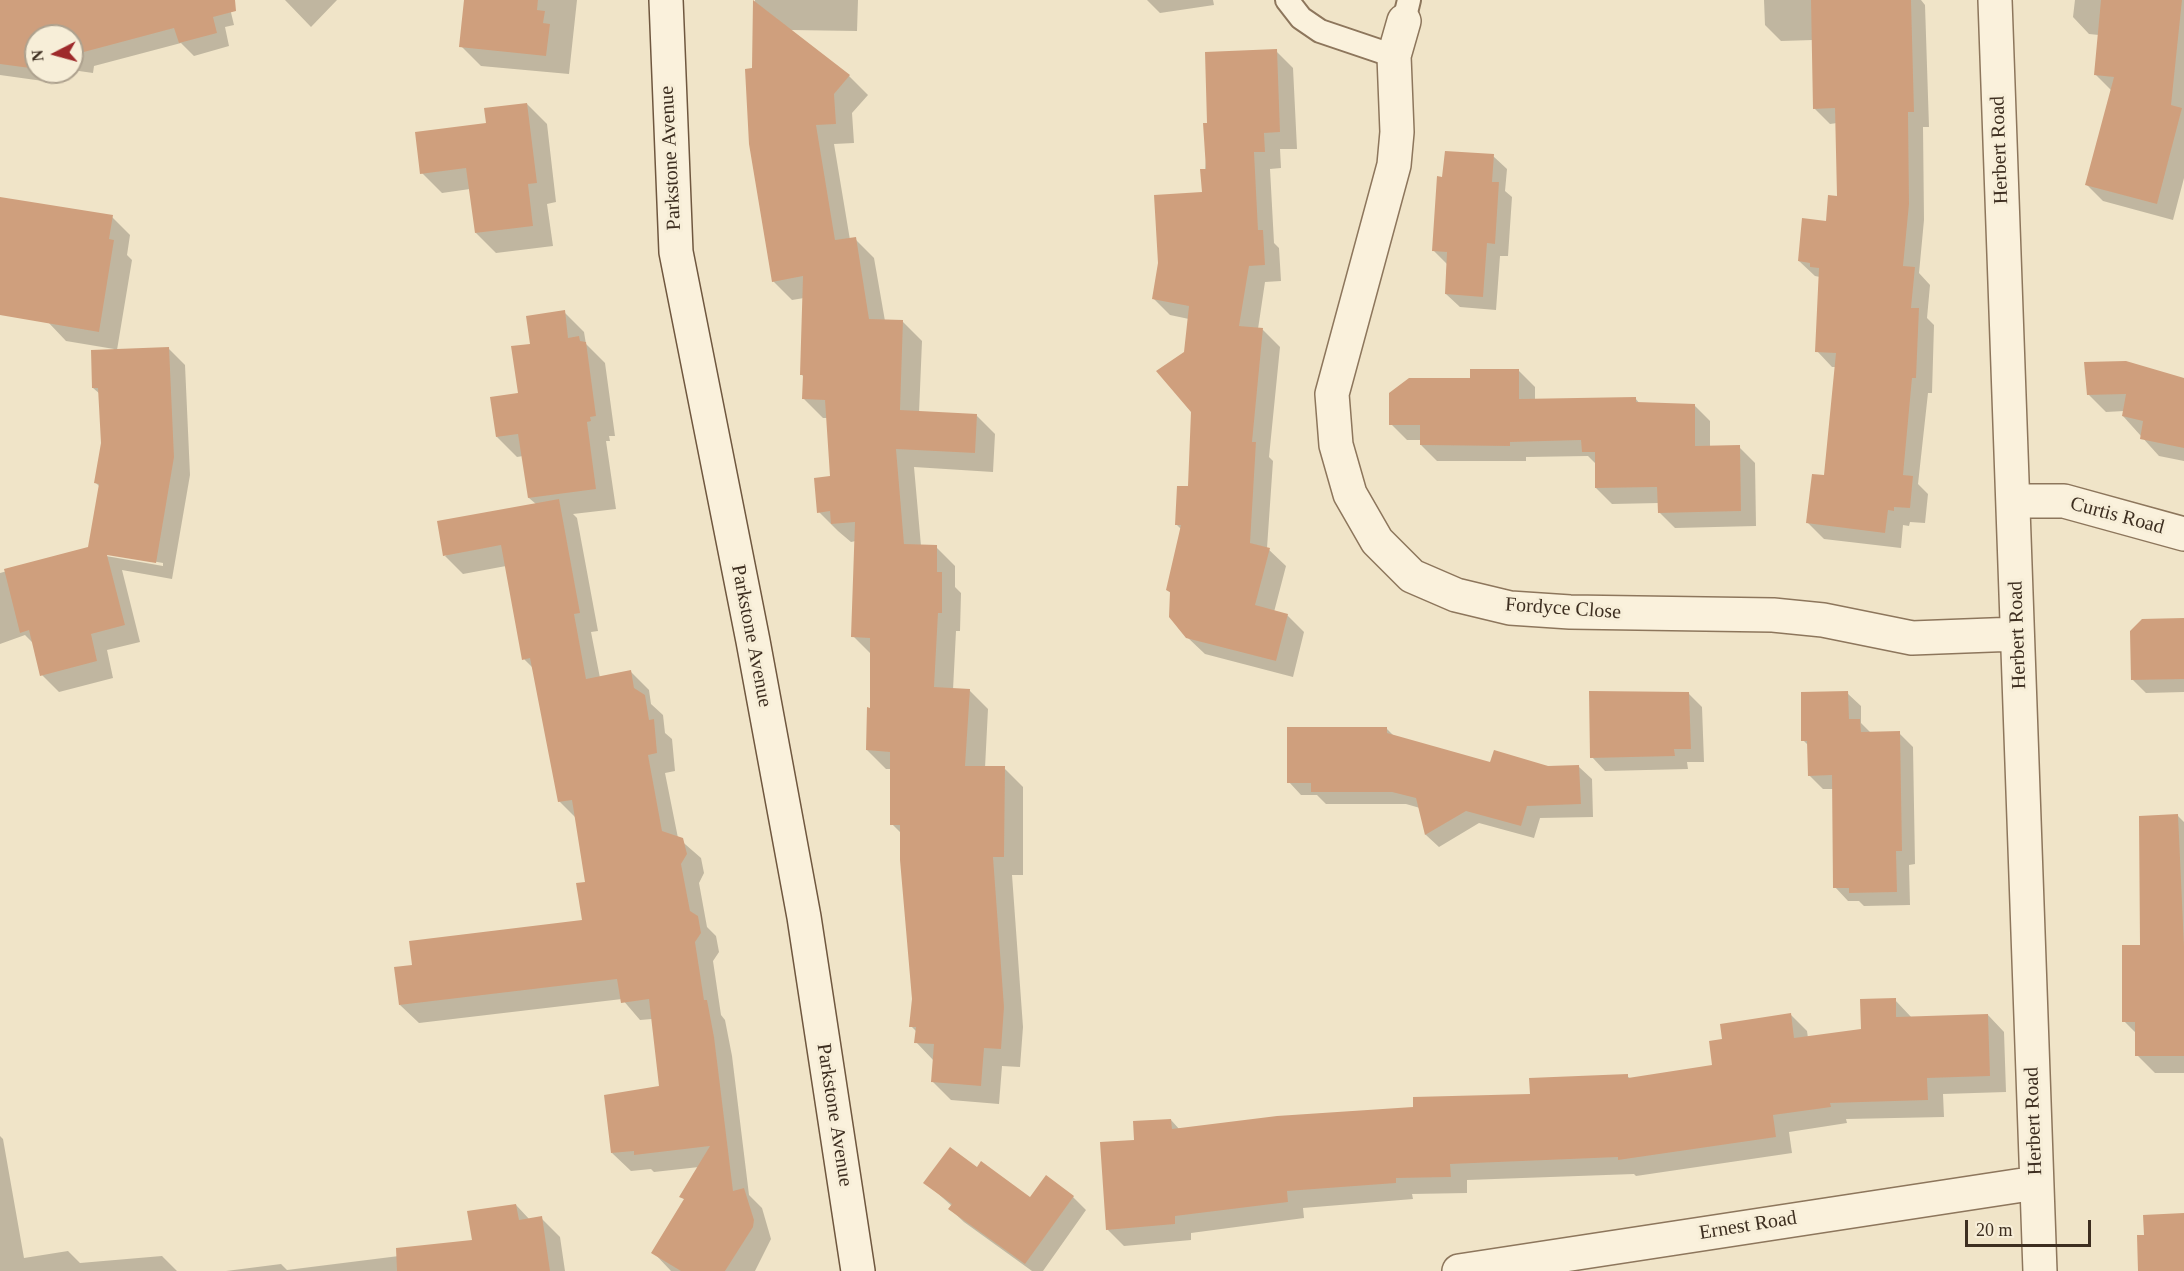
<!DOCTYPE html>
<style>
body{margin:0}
#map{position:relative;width:2184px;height:1271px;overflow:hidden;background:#f0e4c8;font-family:Georgia,serif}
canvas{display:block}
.north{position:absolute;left:24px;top:24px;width:60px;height:60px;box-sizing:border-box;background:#f7eed8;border:2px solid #ada18e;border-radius:50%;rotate:264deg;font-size:16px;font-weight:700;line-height:24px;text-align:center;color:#3d2e20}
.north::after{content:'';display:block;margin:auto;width:21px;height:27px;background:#9e2a2b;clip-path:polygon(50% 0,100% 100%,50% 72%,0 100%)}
.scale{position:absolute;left:1965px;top:1220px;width:126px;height:27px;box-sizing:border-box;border:3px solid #3d2e20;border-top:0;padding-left:8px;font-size:18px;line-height:21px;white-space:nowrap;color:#3d2e20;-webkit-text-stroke:4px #f7eed8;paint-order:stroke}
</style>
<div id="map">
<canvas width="2184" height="1271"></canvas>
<div class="north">N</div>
<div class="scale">20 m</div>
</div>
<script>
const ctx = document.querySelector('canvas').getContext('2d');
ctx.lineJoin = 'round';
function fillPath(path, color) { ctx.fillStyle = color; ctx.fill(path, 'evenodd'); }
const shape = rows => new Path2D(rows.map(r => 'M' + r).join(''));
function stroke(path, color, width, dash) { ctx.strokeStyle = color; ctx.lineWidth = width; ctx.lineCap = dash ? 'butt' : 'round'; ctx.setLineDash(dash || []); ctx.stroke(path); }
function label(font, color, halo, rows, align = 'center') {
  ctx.font = font + ' Georgia,serif'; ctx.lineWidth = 6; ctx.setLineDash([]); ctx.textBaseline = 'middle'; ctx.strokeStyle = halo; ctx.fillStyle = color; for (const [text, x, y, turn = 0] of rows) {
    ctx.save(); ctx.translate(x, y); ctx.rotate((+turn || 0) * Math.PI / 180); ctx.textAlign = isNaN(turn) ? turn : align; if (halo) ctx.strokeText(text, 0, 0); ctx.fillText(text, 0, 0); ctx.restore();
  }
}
fillPath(shape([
 [0,0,228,0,234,25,225,27,229,46,194,56,181,43,94,66,93,73,72,70,72,36,36,36,36,72,44,72,43,81,0,75],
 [285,0,337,0,311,27],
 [466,0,577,0,569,74,481,66,461,46],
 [755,0,858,0,857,31,791,30,849,76,868,95,852,113,854,143,834,144,850,240,855,239,874,258,885,321,903,322,922,341,919,413,976,415,995,434,993,472,914,467,921,546,936,547,955,566,955,587,961,593,960,631,956,631,953,690,969,690,988,709,985,768,1004,768,1023,787,1023,875,1012,875,1023,1027,1020,1067,1002,1066,999,1104,951,1100,932,1081,934,1061,916,1042,917,1032,911,1026,913,999,902,834,892,824,892,769,886,769,867,750,871,709,872,655,853,636,856,541,851,542,838,531,819,512,832,478,827,418,823,418,804,399,805,378,801,374,804,298,792,300,773,281,754,70],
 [1147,0,1213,0,1214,5,1160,13],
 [1764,0,1921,0,1925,5,1929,127,1923,127,1924,220,1919,273,1930,285,1927,318,1934,325,1932,393,1928,393,1918,484,1928,494,1925,523,1910,522,1909,526,1903,525,1901,548,1824,539,1808,523,1825,477,1836,367,1832,367,1817,351,1820,277,1815,276,1799,261,1827,222,1839,198,1837,123,1830,124,1814,108,1813,40,1781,41,1765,25],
 [2075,0,2184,0,2184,178,2173,220,2103,201,2087,185,2112,91,2095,74,2099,35,2089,34,2073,17],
 [1276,51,1293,68,1297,149,1280,149,1281,168,1270,169,1274,243,1279,248,1281,281,1265,282,1258,329,1263,330,1280,347,1269,457,1273,461,1267,548,1286,566,1274,612,1287,615,1304,632,1293,677,1205,654,1187,637,1172,594,1167,590,1182,530,1176,524,1189,488,1193,411,1186,353,1189,319,1170,315,1153,298,1203,194,1209,124],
 [527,104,547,124,556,202,547,204,553,246,496,253,476,233,470,189,442,193,422,173,488,124],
 [1493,156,1507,169,1505,191,1512,197,1508,256,1500,256,1496,310,1460,307,1446,294,1447,264,1433,250,1444,178],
 [0,200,112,217,130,235,127,255,132,260,117,350,168,348,185,365,190,475,172,579,122,570,140,642,107,650,113,678,59,692,42,675,34,644,25,635,0,644,0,573,90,549,100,487,96,483,102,443,100,394,93,388,114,349,66,341,48,322,0,302],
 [106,553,163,563,163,566,106,556],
 [564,312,584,332,586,344,605,363,615,436,609,436,610,441,606,441,616,509,573,514,577,518,598,631,591,632,600,678,631,672,649,690,651,704,663,715,665,733,672,739,675,771,665,773,678,838,701,858,704,873,699,883,707,927,716,936,719,952,713,961,721,1015,725,1020,732,1056,749,1195,762,1208,771,1239,755,1271,671,1271,653,1252,685,1200,681,1196,699,1167,654,1172,651,1169,631,1171,612,1153,660,1087,652,1019,640,1020,622,999,419,1023,400,1005,414,966,584,922,587,883,577,819,559,801,534,669,524,659,506,566,463,574,445,556,536,504,529,498,523,456,517,457,497,437,519,394,532,345],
 [1519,371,1535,387,1535,400,1635,398,1640,404,1694,405,1710,421,1710,448,1739,447,1755,463,1756,526,1675,528,1659,512,1659,503,1612,504,1596,488,1596,464,1588,456,1526,457,1526,461,1437,461,1421,445,1421,440,1407,440,1391,424,1471,380],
 [2184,379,2184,461,2159,456,2123,416,2124,411,2106,412,2088,394],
 [2184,620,2184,692,2146,693,2132,679],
 [1847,693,1861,706,1861,723,1872,734,1899,733,1913,747,1915,864,1909,865,1910,905,1864,906,1859,901,1848,901,1835,887,1833,789,1823,789,1809,775,1809,746,1803,740],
 [1689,694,1702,707,1704,762,1687,762,1688,769,1605,771,1592,757],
 [1386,728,1395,737,1491,764,1579,767,1592,779,1593,817,1540,818,1534,838,1479,823,1439,847,1426,835,1420,808,1406,804,1326,804,1317,795,1301,795,1289,782],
 [2178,816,2184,822,2184,1073,2155,1073,2137,1055,2137,1034,2124,1021],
 [1895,1000,1912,1018,1988,1015,2004,1032,2006,1092,1943,1094,1944,1117,1846,1119,1847,1123,1789,1132,1792,1153,1636,1176,1634,1174,1467,1180,1467,1193,1412,1194,1413,1199,1303,1208,1304,1218,1191,1233,1191,1240,1124,1246,1107,1229,1136,1141,1171,1120,1180,1130,1415,1109,1531,1095,1627,1076,1631,1079,1714,1066,1723,1040,1791,1015,1807,1031,1808,1038,1862,1030],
 [0,1136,3,1139,24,1258,68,1251,80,1263,162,1256,177,1271,0,1271],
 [978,1169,1030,1199,1073,1197,1086,1210,1043,1271,1032,1271,964,1222,950,1209,952,1206,925,1182],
 [516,1205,530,1220,541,1218,560,1237,565,1271,226,1271,281,1264,287,1270,431,1252,473,1241]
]), '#0003');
fillPath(shape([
 [0,0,235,0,236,11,213,17,217,33,179,43,174,28,80,53,79,60,72,59,72,36,36,36,36,53,32,53,30,68,0,64],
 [464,0,538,0,537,10,545,11,543,23,550,24,546,56,459,47],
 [753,0,850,75,834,94,836,124,816,125,835,240,856,237,869,319,903,320,900,410,977,414,975,453,896,449,904,544,937,545,937,572,942,572,942,613,938,613,934,687,970,689,965,766,1005,766,1004,857,993,857,1004,1007,1001,1049,984,1048,981,1086,931,1082,934,1044,914,1043,916,1027,909,1027,912,999,900,860,900,825,890,825,890,752,866,750,867,707,870,708,870,638,851,637,855,522,831,524,830,511,817,513,814,478,830,476,825,400,802,399,803,375,800,375,803,276,772,282,749,144,745,69,752,68],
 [1811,0,1911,0,1914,112,1908,112,1909,204,1903,266,1915,267,1911,308,1919,308,1916,378,1912,378,1903,475,1913,476,1910,508,1894,507,1894,511,1888,510,1885,533,1806,523,1812,474,1824,475,1836,353,1815,352,1819,268,1810,267,1810,263,1798,261,1802,218,1826,221,1828,195,1837,196,1835,108,1813,109],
 [2101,0,2182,0,2171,105,2182,108,2157,204,2085,185,2114,77,2094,75],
 [1277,49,1280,132,1264,133,1265,152,1254,152,1258,230,1263,230,1265,265,1249,266,1239,326,1263,328,1252,442,1256,442,1250,543,1270,548,1255,605,1288,614,1276,661,1186,638,1169,617,1170,592,1166,590,1181,525,1175,525,1177,486,1188,486,1191,412,1156,371,1184,352,1189,306,1152,299,1158,263,1154,195,1202,192,1200,169,1206,169,1203,123,1207,123,1205,52],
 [527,103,537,183,528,184,533,226,475,233,466,168,420,174,415,132,486,123,484,108],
 [1445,151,1494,154,1492,182,1499,182,1495,244,1487,243,1483,297,1445,294,1447,252,1432,251,1437,176,1442,177],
 [0,197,113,215,109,239,114,240,99,332,0,315],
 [565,310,568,338,579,336,580,341,586,342,596,416,590,417,591,421,587,422,596,489,528,498,518,434,496,437,490,397,518,393,511,346,530,344,526,316],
 [169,347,174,457,156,563,107,555,125,625,91,634,97,661,40,676,29,630,20,633,4,569,88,547,99,484,94,483,101,443,98,388,92,388,91,350],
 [2126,361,2184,378,2184,448,2140,439,2143,421,2122,416,2126,394,2087,395,2084,362],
 [1470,369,1519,369,1519,399,1636,397,1636,402,1695,404,1695,446,1740,445,1741,511,1658,513,1657,487,1595,488,1595,452,1582,452,1581,440,1510,442,1510,446,1420,445,1420,425,1389,425,1389,393,1409,378,1470,378],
 [559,499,580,613,574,614,586,679,631,670,634,688,645,695,649,720,654,719,657,753,648,755,662,831,683,838,687,854,681,864,690,911,698,916,701,933,695,942,704,1000,707,1000,714,1037,733,1191,744,1188,754,1220,753,1227,725,1271,681,1271,651,1253,684,1199,679,1197,710,1146,634,1155,634,1151,611,1153,604,1095,659,1086,649,999,621,1003,617,979,399,1005,394,967,412,965,409,941,582,920,576,883,585,882,572,800,558,802,530,658,522,660,501,545,443,556,437,521],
 [2184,618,2184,679,2131,680,2130,631,2142,619],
 [1589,691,1689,692,1691,749,1674,749,1675,756,1590,758],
 [1848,691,1849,719,1860,719,1861,732,1900,731,1902,851,1896,851,1897,892,1849,893,1849,888,1833,888,1832,775,1808,776,1807,741,1801,741,1801,692],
 [1287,727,1387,727,1387,733,1490,762,1494,750,1548,766,1579,765,1581,804,1527,806,1521,826,1466,811,1425,835,1416,798,1392,792,1311,792,1311,783,1287,783],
 [2178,814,2184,946,2184,1056,2135,1056,2135,1022,2122,1022,2122,945,2140,945,2139,816],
 [1896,998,1896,1017,1988,1014,1990,1076,1927,1078,1928,1100,1830,1103,1831,1107,1773,1115,1776,1137,1618,1160,1618,1157,1450,1164,1451,1177,1396,1178,1396,1183,1287,1191,1288,1202,1175,1216,1175,1224,1106,1230,1100,1142,1134,1140,1133,1121,1171,1119,1172,1129,1277,1116,1413,1107,1413,1097,1530,1094,1529,1078,1628,1074,1628,1078,1712,1065,1709,1041,1722,1039,1720,1024,1791,1013,1794,1038,1861,1029,1860,999],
 [950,1147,977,1167,981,1161,1030,1197,1046,1175,1074,1196,1025,1264,948,1209,952,1204,923,1183],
 [516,1204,519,1220,542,1216,550,1271,397,1271,396,1248,472,1240,467,1211],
 [2184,1213,2184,1271,2138,1271,2137,1235,2144,1235,2143,1215]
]), '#cf9f7d');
const lane = shape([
 [1287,0,1301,18,1320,31,1394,56],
 [1404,21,1409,0]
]);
const street = shape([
 [1995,0,2040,1271],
 [1404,21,1394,56,1397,132,1394,165,1332,394,1336,445,1350,494,1377,541,1412,576,1456,595,1510,608,1570,612,1773,615,1823,620,1912,638,2017,634],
 [2013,501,2064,501,2184,534],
 [1459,1271,2036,1183]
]);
const secondary = shape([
 [666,0,676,252,753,641,804,917,858,1271]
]);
stroke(lane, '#8d765c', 26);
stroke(street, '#8d765c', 36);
stroke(secondary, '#6f573f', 36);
stroke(lane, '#faf1dc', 22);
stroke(street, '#faf1dc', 33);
stroke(secondary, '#faf1dc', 33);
label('20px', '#3d2e20', '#f7eed8', [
 ["Herbert Road",2000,150,-92],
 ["Parkstone Avenue",671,158,-93],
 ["Curtis Road",2117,516,15],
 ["Fordyce Close",1563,609,4],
 ["Herbert Road",2018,635,-92],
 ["Parkstone Avenue",751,636,79],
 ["Parkstone Avenue",834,1115,81],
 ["Herbert Road",2034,1121,-92],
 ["Ernest Road",1748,1226,-9]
]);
</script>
